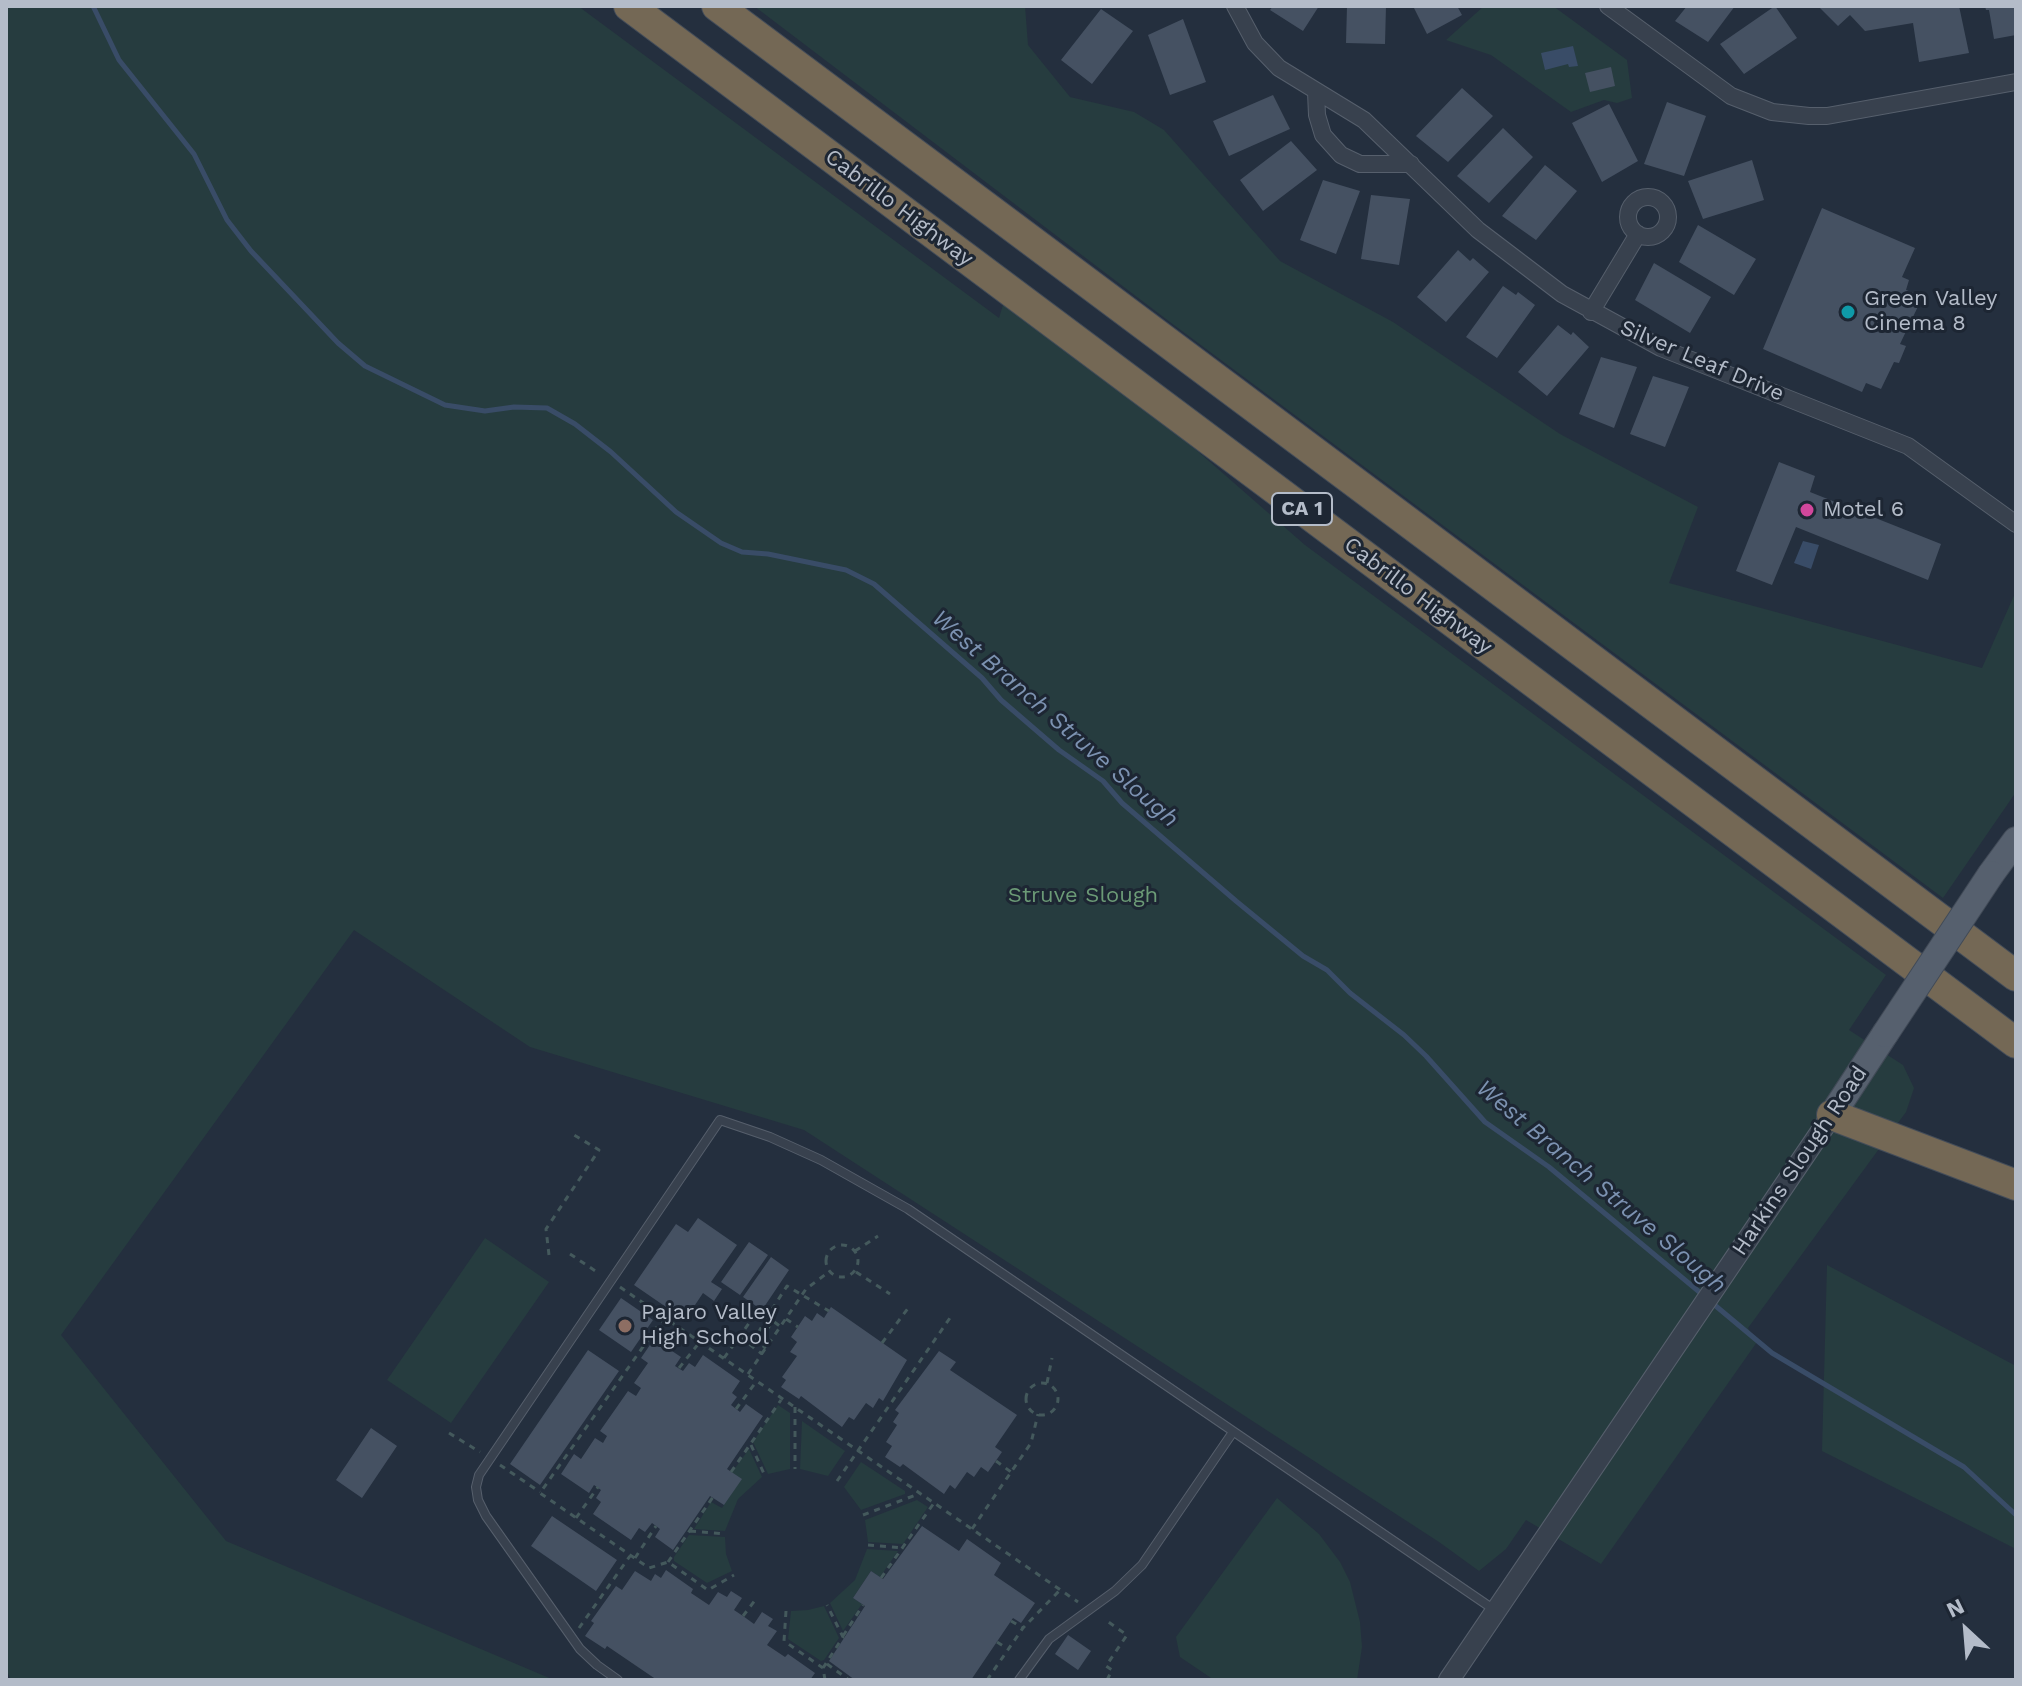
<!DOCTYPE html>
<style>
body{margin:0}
#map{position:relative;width:2022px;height:1686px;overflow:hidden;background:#242f3e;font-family:"Work Sans",sans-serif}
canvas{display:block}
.frame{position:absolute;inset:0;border:8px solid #b4bcc9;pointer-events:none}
.north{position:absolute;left:1926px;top:1590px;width:80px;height:80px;-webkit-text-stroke:6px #1d2633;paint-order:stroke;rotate:334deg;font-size:22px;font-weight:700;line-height:32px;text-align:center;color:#b4bcc9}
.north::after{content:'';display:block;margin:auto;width:28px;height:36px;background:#b4bcc9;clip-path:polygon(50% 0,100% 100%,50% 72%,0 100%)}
</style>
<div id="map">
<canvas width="2022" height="1686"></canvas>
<div class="frame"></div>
<div class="north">N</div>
</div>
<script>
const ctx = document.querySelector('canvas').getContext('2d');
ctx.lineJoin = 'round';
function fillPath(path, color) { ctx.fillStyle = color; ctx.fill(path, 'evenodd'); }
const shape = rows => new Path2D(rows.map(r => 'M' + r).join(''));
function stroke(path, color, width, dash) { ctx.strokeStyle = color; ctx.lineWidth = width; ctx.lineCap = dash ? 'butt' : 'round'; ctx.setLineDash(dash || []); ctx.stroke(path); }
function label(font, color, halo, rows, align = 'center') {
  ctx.font = font + ' "Work Sans",sans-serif'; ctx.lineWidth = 6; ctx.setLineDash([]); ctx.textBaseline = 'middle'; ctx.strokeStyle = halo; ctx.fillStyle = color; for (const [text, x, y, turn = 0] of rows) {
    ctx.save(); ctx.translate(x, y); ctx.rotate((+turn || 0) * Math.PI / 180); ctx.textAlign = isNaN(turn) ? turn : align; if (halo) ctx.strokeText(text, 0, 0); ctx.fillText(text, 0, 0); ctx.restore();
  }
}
fillPath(shape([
 [6,6,578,6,999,318,1007,292,1099,365,1305,545,1886,975,1849,1030,1903,1065,1914,1088,1906,1112,1748,1328,1757,1342,1601,1564,1526,1520,1506,1549,1479,1571,1439,1542,804,1130,530,1047,354,930,61,1335,226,1541,554,1680,11,1680,6,1669],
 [754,6,1025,6,1028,45,1070,97,1134,112,1164,130,1280,261,1393,322,1560,434,1698,507,1669,583,1982,668,2016,591,2016,792,1943,898,1170,322],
 [1484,6,1553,6,1627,60,1632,98,1617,103,1604,100,1571,112,1491,55,1446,40],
 [485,1238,549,1282,451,1423,387,1380],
 [1827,1265,2016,1366,2016,1549,1822,1451],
 [778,1405,790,1413,790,1469,768,1474,753,1442],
 [802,1421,845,1451,828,1476,800,1469],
 [749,1449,762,1477,738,1499,725,1531,694,1529,711,1502,722,1508,739,1482,730,1475],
 [861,1462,905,1491,905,1494,861,1510,844,1487],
 [1277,1498,1319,1534,1340,1562,1350,1582,1360,1622,1362,1647,1357,1680,1214,1680,1180,1657,1176,1637],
 [917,1500,928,1507,903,1544,868,1542,865,1520],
 [689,1535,725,1537,726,1554,732,1571,707,1583,674,1561,674,1557],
 [867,1549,898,1551,880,1577,871,1571,853,1598,862,1604,843,1631,830,1603,855,1580],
 [824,1606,839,1638,824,1660,821,1661,788,1639,791,1611,808,1610]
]), '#263c3f');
fillPath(shape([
 [1573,46,1578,66,1569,67,1568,64,1545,70,1541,53],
 [1803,541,1819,545,1811,569,1794,563]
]), '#394c67');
stroke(shape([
 [93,6,119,60,194,154,227,220,251,251,338,343,365,366,445,405,485,411,514,407,547,408,575,424,611,452,676,512,721,543,742,552,768,554,846,570,874,584,982,678,1001,700,1059,750,1103,781,1122,803,1236,901,1303,956,1327,970,1350,993,1404,1035,1426,1056,1485,1122,1549,1167,1703,1295],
 [1711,1302,1772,1353,1964,1467,2016,1515]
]), '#394c67', 5);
fillPath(shape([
 [1273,6,1319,6,1303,31,1270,10],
 [1347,6,1386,6,1385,44,1346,43],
 [1413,6,1457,6,1462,15,1427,34],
 [1687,6,1735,6,1708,42,1675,21],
 [1775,6,1797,38,1744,74,1720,44],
 [1818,6,1959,6,1969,53,1919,62,1913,23,1865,31,1850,15,1838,26],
 [1985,6,2016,6,2016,35,1994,39,1989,10,1986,10],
 [1101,9,1133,31,1092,84,1061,60],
 [1183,19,1206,82,1170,95,1148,35],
 [1611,67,1615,86,1590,92,1585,73],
 [1462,88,1493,116,1448,162,1416,136],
 [1273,95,1290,129,1229,156,1213,121],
 [1667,102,1706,116,1684,176,1644,164],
 [1609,104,1638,161,1602,182,1572,123],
 [1503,128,1533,157,1489,203,1457,176],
 [1291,141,1317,170,1263,211,1240,180],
 [1752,160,1764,200,1703,219,1688,181],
 [1545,165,1577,191,1536,240,1502,216],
 [1323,180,1360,191,1336,254,1300,240],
 [1371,195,1410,199,1399,265,1361,259],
 [1822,208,1915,248,1902,277,1909,280,1906,290,1923,296,1900,344,1906,346,1899,363,1894,362,1881,389,1866,383,1862,392,1763,349],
 [1698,225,1756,259,1734,295,1679,262],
 [1458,250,1470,261,1473,258,1489,272,1446,322,1417,297],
 [1654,263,1711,297,1690,333,1635,300],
 [1503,286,1516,295,1518,292,1535,305,1497,358,1466,337],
 [1558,325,1571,335,1573,332,1589,347,1547,396,1518,372],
 [1601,357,1637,367,1614,428,1579,414],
 [1653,376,1689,387,1665,447,1630,434],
 [1779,462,1815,476,1810,492,1941,544,1928,580,1796,527,1772,585,1736,571],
 [698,1218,737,1245,711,1282,722,1289,714,1301,703,1293,685,1320,634,1285,676,1224,688,1232],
 [749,1242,768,1255,740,1295,721,1282],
 [771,1257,789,1270,762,1310,743,1297],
 [621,1298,653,1320,631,1352,599,1330],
 [831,1307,907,1360,883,1401,879,1398,873,1408,866,1403,854,1420,849,1417,842,1427,801,1396,799,1399,781,1387,786,1380,782,1377,797,1356,790,1352,797,1342,791,1337,805,1316,812,1321,817,1313,824,1318],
 [654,1339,681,1357,675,1366,683,1371,689,1363,695,1367,703,1355,740,1381,732,1393,737,1397,731,1405,740,1412,746,1404,763,1416,727,1469,742,1479,724,1505,710,1496,673,1550,655,1537,660,1529,652,1523,645,1532,639,1528,631,1540,593,1514,601,1502,596,1498,601,1490,594,1485,589,1493,561,1474,574,1454,581,1459,595,1438,603,1443,607,1436,600,1431,628,1391,636,1396,641,1388,634,1383,648,1363,641,1358],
 [588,1350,619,1371,540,1485,510,1464],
 [939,1351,956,1362,950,1370,1017,1415,995,1447,1002,1452,988,1472,981,1467,974,1477,967,1472,955,1489,950,1485,944,1494,903,1464,900,1467,885,1457,892,1446,886,1442,897,1425,893,1422,899,1413,895,1410],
 [371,1428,397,1446,362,1498,336,1480],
 [552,1516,617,1560,596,1591,531,1546],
 [922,1526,959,1551,967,1539,1001,1563,994,1575,1035,1603,1021,1623,1013,1618,971,1680,855,1680,829,1661,865,1606,853,1598,871,1571,883,1579],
 [666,1570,693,1589,691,1593,709,1605,718,1592,727,1597,731,1591,742,1598,734,1610,743,1616,754,1624,762,1612,773,1619,768,1626,777,1631,767,1645,785,1657,788,1654,815,1673,810,1680,657,1680,607,1646,605,1649,585,1636,594,1623,591,1621,616,1586,622,1590,635,1571,651,1581,655,1574,661,1578],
 [1068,1635,1091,1651,1078,1670,1055,1654]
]), '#455162');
const service = shape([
 [618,1680,597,1665,580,1649,486,1516,478,1500,476,1487,479,1475,720,1120,770,1137,821,1160,908,1209,1496,1611],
 [1019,1680,1049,1639,1115,1591,1142,1565,1233,1432]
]);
const minor = shape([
 [1235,6,1255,43,1279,68,1364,120,1478,230,1562,294,1661,348,1908,446,2016,524],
 [1608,6,1731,96,1772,112,1809,116,1827,116,2016,82],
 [1316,92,1317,115,1323,135,1341,155,1360,164,1411,164],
 '1628 217a20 20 0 1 1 40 0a20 20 0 1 1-40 0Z',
 [1591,312,1638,234]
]);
const tertiary = shape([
 [1449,1680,1832,1115]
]);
const primary = shape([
 [1991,874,2016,840],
 [1832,1115,1885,1034]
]);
const motorway = shape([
 [629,6,2016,1043],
 [717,6,2016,976],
 [1832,1115,2016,1185]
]);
stroke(service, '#565f6c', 10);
stroke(minor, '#565f6c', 18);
stroke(tertiary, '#565f6c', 22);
stroke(primary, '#414a57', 28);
stroke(motorway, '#434c59', 32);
stroke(shape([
 '826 1261a16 16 0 1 1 32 0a16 16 0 1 1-32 0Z',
 [855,1251,878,1236],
 [570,1254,600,1274],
 [549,1255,546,1229,599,1150,574,1135],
 [856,1272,890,1294],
 [620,1287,1078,1602],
 [664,1317,540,1493,649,1568,668,1562,708,1590,734,1575],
 [767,1317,757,1335,761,1338,773,1321,781,1327],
 [786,1319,798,1327],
 [743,1332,766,1348],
 [740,1337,762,1354],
 [882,1343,909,1307],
 [724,1358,752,1319,767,1317,787,1286,829,1311],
 [679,1368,699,1343],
 [748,1374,806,1289,830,1271],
 '1026 1399a16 16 0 1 1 32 0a16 16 0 1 1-32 0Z',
 [1047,1383,1052,1358],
 [795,1407,795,1469],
 [736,1409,756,1382],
 [449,1433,480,1452],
 [751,1445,765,1476],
 [996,1461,1011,1472],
 [500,1465,540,1492],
 [731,1472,781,1400],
 [837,1481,952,1315],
 [863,1515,921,1493],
 [576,1518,598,1487],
 [972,1529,1031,1443,1038,1414],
 [690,1531,725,1534],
 [868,1545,904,1548],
 [635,1558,656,1526],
 [668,1562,713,1497],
 [881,1578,934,1503],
 [786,1611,784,1641,823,1668],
 [743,1616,756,1599],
 [1011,1621,1023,1628],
 [579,1628,630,1556],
 [843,1636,863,1605],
 [997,1642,1008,1649],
 [827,1664,849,1680],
 [825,1680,823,1668,843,1637,827,1605],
 [987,1680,1023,1628,1060,1590],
 [1107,1680,1112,1670,1106,1666,1127,1635,1107,1621]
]), '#44595c', 3, [6, 6]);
stroke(service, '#38414e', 8);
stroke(minor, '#38414e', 16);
stroke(tertiary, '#38414e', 20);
stroke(primary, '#56606e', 26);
stroke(motorway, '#746855', 30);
const primaryBridge = shape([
 [1885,1034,1991,874]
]);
stroke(primaryBridge, '#414a57', 28, []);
stroke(primaryBridge, '#56606e', 26);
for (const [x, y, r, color] of [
 [1848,312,8,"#0f9aa8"],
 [1807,510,8,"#d1479c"],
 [625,1326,8,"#8d6e63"]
]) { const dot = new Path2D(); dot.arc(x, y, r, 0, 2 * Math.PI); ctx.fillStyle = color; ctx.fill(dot); stroke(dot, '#1d2633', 3); }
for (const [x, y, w] of [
 [1302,509,60]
]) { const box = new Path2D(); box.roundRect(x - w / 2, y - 16, w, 32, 6); ctx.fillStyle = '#1d2633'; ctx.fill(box); stroke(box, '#b4bcc9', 2); }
label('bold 20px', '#b4bcc9', null, [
 ["CA 1",1302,509]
]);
label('22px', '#b4bcc9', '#1d2633', [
 ["Cabrillo Highway",899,208,37],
 ["Silver Leaf Drive",1702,361,23],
 ["Cabrillo Highway",1418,596,37],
 ["Harkins Slough Road",1800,1161,-56]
]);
label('22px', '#b4bcc9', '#1d2633', [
 ["Green Valley",1864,299],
 ["Cinema 8",1864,324],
 ["Motel 6",1823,510],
 ["Pajaro Valley",641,1313],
 ["High School",641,1338]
], 'left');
label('22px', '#6b9a76', '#1d2633', [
 ["Struve Slough",1083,896]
]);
label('italic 24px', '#7c92b1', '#1d2633', [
 ["West Branch Struve Slough",1055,719,41],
 ["West Branch Struve Slough",1601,1187,40]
]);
</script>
